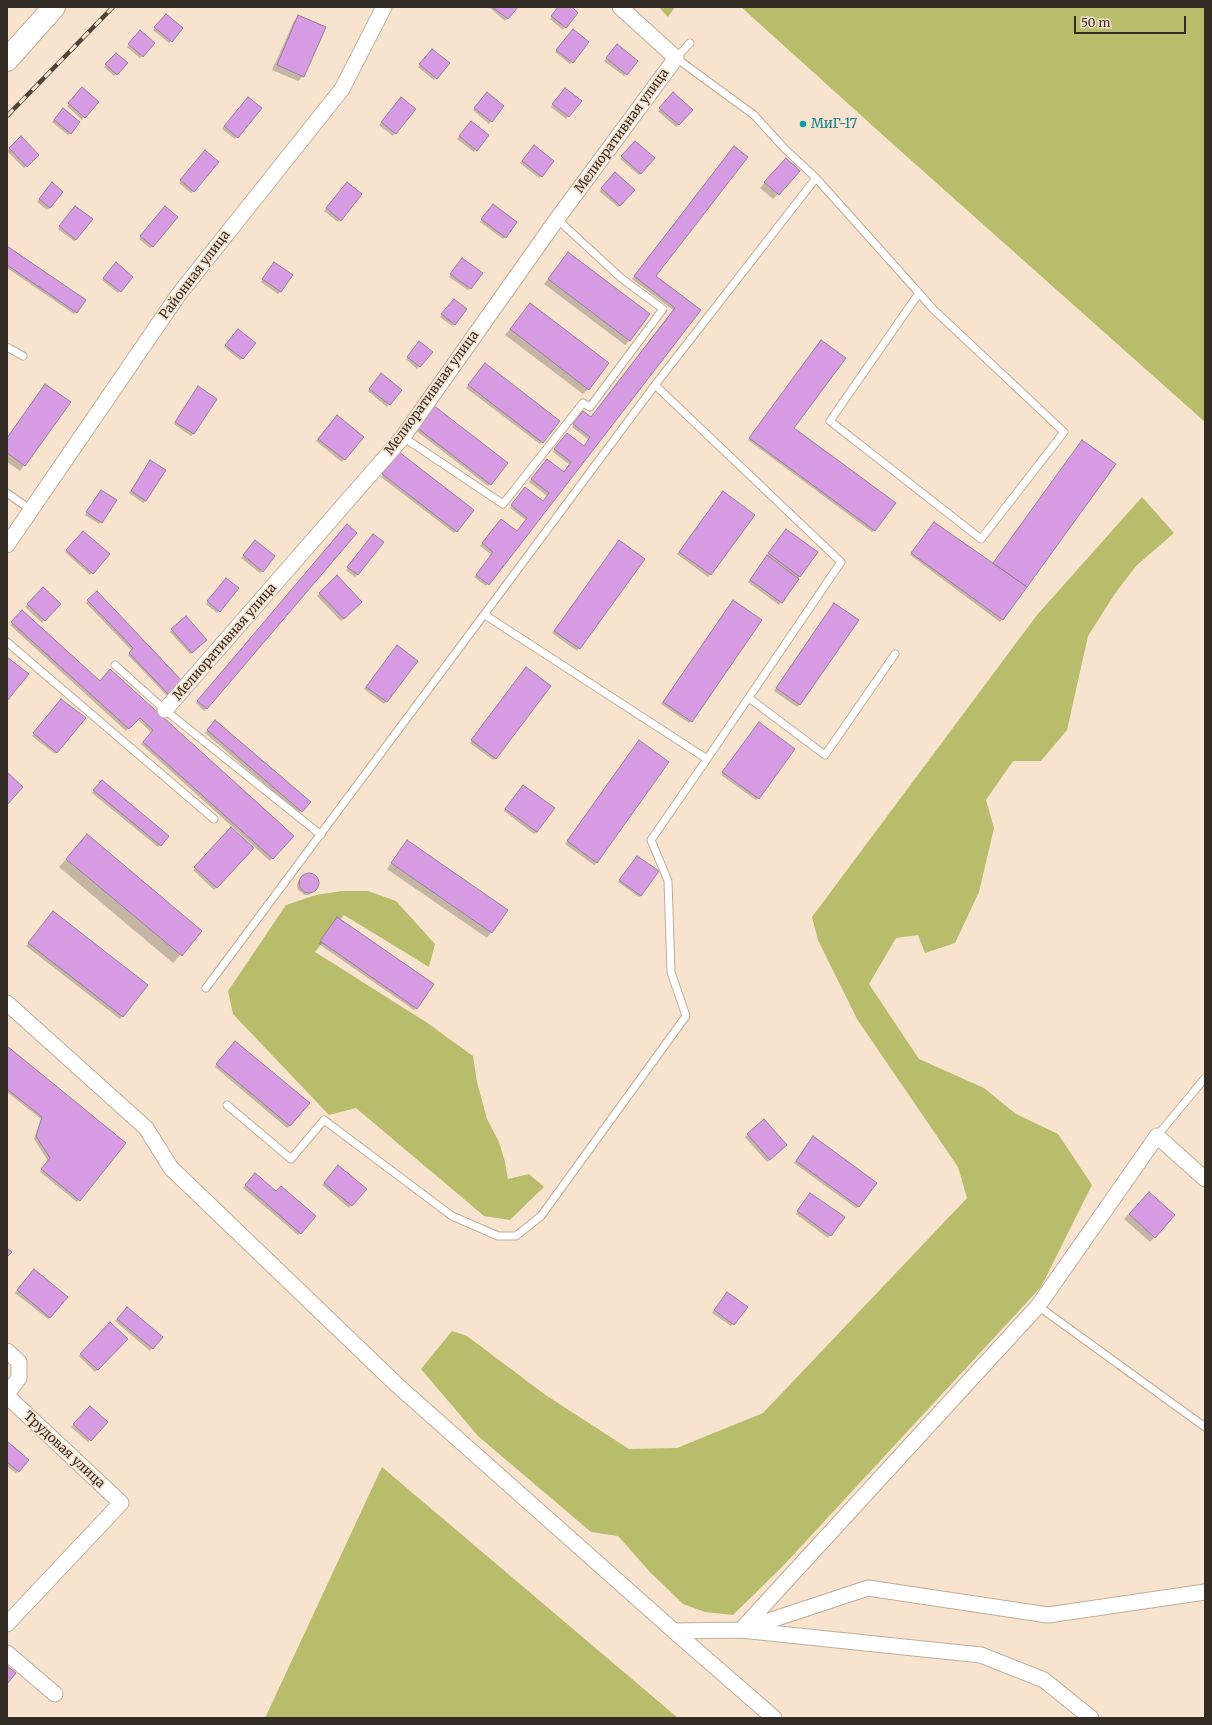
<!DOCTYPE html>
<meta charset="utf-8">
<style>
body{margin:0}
#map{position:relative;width:1212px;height:1725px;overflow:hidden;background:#f7e3ce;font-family:Merriweather,serif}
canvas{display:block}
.frame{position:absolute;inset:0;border:8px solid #332c24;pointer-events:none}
.scale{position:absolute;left:1074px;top:16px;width:112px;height:18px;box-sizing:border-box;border:2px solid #332c24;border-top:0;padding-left:5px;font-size:12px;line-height:14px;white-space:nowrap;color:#332c24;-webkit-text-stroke:3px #f7e3ce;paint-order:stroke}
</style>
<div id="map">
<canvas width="1212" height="1725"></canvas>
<div class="frame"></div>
<div class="scale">50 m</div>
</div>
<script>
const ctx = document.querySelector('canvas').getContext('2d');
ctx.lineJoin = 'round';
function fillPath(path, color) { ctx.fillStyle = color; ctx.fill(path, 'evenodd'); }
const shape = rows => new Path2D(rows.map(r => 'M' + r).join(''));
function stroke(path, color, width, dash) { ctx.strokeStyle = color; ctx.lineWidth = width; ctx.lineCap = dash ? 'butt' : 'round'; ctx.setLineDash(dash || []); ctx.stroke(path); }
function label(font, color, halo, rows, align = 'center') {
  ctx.font = font + ' Merriweather,serif'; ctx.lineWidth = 3.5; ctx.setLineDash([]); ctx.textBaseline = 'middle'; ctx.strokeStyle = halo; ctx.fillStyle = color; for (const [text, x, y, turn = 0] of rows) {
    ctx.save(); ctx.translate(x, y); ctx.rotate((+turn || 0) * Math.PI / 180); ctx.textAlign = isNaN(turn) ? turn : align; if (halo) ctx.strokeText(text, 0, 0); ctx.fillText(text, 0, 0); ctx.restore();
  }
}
fillPath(shape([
 [659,7,675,7,668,17],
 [741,7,1205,7,1205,422,895,146],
 [1142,497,1174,533,1136,566,1114,595,1088,636,1067,730,1041,761,1013,761,986,800,994,828,979,892,955,943,925,953,918,935,896,938,869,984,919,1059,984,1088,1016,1114,1058,1134,1092,1185,1041,1287,782,1567,733,1615,705,1612,683,1604,650,1572,618,1536,591,1532,478,1436,421,1369,452,1331,467,1336,547,1396,629,1449,677,1448,763,1413,967,1198,958,1167,857,1019,818,940,812,917,1037,615],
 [342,891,368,891,396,901,435,944,429,967,344,915,315,952,426,1022,473,1056,477,1082,487,1119,499,1142,505,1162,508,1179,529,1174,544,1187,510,1220,484,1216,356,1108,329,1115,233,1014,228,991,286,905,316,895],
 [382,1467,678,1718,265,1718]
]), '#b7bd6a');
fillPath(shape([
 [489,7,516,7,505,21],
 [559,7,570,7,577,13,563,30,550,19],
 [166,15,171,41,169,43,153,30],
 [299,16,303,76,298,81,272,70,294,21],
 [571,33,572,62,570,64,555,52],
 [138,34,154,43,140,58,127,47],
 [615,48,636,61,624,76,604,61],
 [430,52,436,78,434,80,418,67],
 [116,54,126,64,114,76,104,67],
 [82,89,84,117,82,120,67,106],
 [563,91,580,101,566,119,551,107],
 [673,94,691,110,676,127,658,111],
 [484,95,503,106,489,124,473,110],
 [246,100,260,108,235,139,222,129],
 [399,101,414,109,393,136,379,125],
 [61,112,70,133,68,135,52,122],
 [469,124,488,135,474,152,457,139],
 [21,138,38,155,24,168,7,151],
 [636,142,654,158,639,175,620,159],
 [532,149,541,176,539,178,520,163],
 [732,149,655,276,699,310,486,586,474,577,492,555,480,546,498,522,516,532,526,520,510,508,523,490,543,502,547,496,529,482,545,462,563,473,570,465,553,452,565,436,583,447,589,440,572,427,581,415,590,418,673,310,632,279],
 [203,154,194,191,191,193,179,183],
 [781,164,799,171,773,199,760,188],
 [615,174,633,190,618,207,599,191],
 [50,186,50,207,47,210,37,202],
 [345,186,340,220,338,222,324,211],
 [493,205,505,237,503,239,480,222],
 [73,209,76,239,74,241,58,229],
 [162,210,153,246,150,248,139,239],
 [7,247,77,312,74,314,7,268],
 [568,253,630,340,625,345,544,284],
 [462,259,471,288,468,290,449,277],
 [114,266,132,277,118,293,102,280],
 [272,266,281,291,278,294,261,282],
 [452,302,465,310,452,326,440,317],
 [530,304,588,389,583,394,505,335],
 [236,332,243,358,240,360,224,347],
 [821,341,793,428,875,530,872,532,748,440],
 [417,345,431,352,417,369,406,359],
 [483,367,558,421,540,444,466,388],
 [379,377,401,390,387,407,368,391],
 [45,385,69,403,20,471,7,462,7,437],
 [196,390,194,433,191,436,174,424],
 [431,409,490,484,488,486,415,430],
 [334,419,362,437,342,462,316,441],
 [1080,444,1114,465,1000,622,910,555,932,525,993,564],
 [397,456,456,531,454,533,381,477],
 [148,463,146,501,143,503,129,493],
 [101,491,101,522,99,524,85,515],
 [721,495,753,515,708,577,677,554],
 [345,528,356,533,204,711,196,703],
 [83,532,109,555,90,575,65,552],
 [784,532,800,576,779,605,748,582],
 [371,537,382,542,355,577,346,570],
 [253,544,262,571,260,573,241,558],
 [617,544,643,559,577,651,552,633],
 [337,577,361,602,341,621,317,596],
 [224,581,219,611,217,613,206,604],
 [43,588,59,604,42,623,25,607],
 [97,592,182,682,167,696,128,655,132,651,86,603],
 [733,601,691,721,689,723,661,704],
 [832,606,799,705,797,707,774,691],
 [22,612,100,682,293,836,270,861,141,744,152,733,137,719,126,731,10,625],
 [186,617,206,640,190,654,170,632],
 [395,649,416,661,384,704,364,689],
 [524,671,496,758,493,760,470,743],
 [59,702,57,752,55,754,32,736],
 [216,722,301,811,299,814,205,733],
 [756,726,758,798,756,800,721,775],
 [639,741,597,862,594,865,565,844],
 [100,784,160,845,158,847,92,793],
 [523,786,537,832,534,834,504,811],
 [231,829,252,849,214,890,193,870],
 [87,835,201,932,173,963,59,867],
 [407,841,507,910,487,938,387,869],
 [635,859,641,895,639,897,618,882],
 [306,874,311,874,315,877,318,885,309,895,305,895,298,890,297,885,299,880],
 [51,915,147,985,120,1019,26,946],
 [335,920,416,1008,414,1010,319,944],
 [233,1045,290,1126,287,1128,215,1067],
 [7,1047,125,1143,77,1202,40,1172,48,1161,34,1139,41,1119,7,1092],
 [764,1121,785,1145,767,1162,745,1137],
 [811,1140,859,1206,856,1208,794,1163],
 [336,1169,365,1189,349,1208,322,1185],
 [255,1174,301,1233,298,1235,243,1188],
 [808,1196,830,1235,828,1238,796,1214],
 [1144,1198,1155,1237,1150,1242,1124,1219],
 [32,1272,50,1317,48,1319,15,1293],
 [725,1295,733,1324,731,1326,712,1313],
 [127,1308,161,1338,150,1351,115,1321],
 [110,1323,126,1339,95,1372,79,1356],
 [90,1407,106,1422,88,1442,71,1427],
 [7,1443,27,1460,16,1473,7,1466]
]), '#0003');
const building = shape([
 [492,7,518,7,508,19,492,7],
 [558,7,572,7,578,13,566,28,551,16,558,7],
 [166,14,183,28,172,42,154,27,166,14],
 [298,15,326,27,304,77,277,65,298,15],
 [573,29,589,42,573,63,556,50,573,29],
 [140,30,155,43,143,57,128,44,140,30],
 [617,44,638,61,627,75,606,58,617,44],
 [432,49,450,63,437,79,419,64,432,49],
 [116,53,128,63,117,75,105,64,116,53],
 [82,87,99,102,85,118,68,103,82,87],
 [565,88,582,101,569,117,552,104,565,88],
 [487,92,504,106,492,122,474,108,487,92],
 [673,92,693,110,679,125,659,108,673,92],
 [248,97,262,108,238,138,224,126,248,97],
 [401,97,416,109,396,134,381,122,401,97],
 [63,108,80,122,71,134,54,120,63,108],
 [471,121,489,135,477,151,459,136,471,121],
 [21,136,39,155,27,167,9,148,21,136],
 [635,141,655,158,641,174,621,156,635,141],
 [534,145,554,161,542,177,522,161,534,145],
 [734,146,748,157,656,276,701,310,489,585,476,575,493,552,482,543,501,519,517,531,527,518,511,505,525,487,543,501,549,493,531,479,547,459,564,472,571,462,554,449,567,433,584,446,590,437,573,424,583,411,591,417,675,308,634,276,734,146],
 [205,150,219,162,194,192,180,180,205,150],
 [786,158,800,171,779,195,764,182,786,158],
 [615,172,635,190,620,206,601,188,615,172],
 [52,182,63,192,50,208,39,199,52,182],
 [347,182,362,194,341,221,326,208,347,182],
 [493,204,517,222,506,238,481,219,493,204],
 [75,206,93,219,76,240,59,226,75,206],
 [165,206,178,217,153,247,140,236,165,206],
 [7,246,86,300,77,313,7,265,7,246],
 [568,252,650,314,630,341,548,279,568,252],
 [462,258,483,273,471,289,450,274,462,258],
 [116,262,133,277,121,292,103,278,116,262],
 [274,262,293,275,281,292,262,279,274,262],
 [454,299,467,309,455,325,441,314,454,299],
 [530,303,609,363,589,390,510,329,530,303],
 [238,329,256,343,243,359,225,345,238,329],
 [821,340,846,358,794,428,896,503,875,531,749,438,821,340],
 [419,341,433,352,420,367,407,357,419,341],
 [485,363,560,421,543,443,468,385,485,363],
 [381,373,402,390,390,405,369,389,381,373],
 [45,384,71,402,25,466,7,453,7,438,45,384],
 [198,386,217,399,194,434,175,422,198,386],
 [433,405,508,463,491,485,416,427,433,405],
 [337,415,364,437,345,460,318,439,337,415],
 [1082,440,1116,464,1027,587,993,563,1082,440],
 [399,452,474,510,457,532,382,474,399,452],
 [150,460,166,470,146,501,131,491,150,460],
 [101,490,117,500,102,523,86,512,101,490],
 [723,491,755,515,711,575,679,552,723,491],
 [934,522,1027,587,1003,620,911,553,934,522],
 [347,524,357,533,207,709,197,701,347,524],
 [786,529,818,552,800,577,768,553,786,529],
 [83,531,110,554,93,574,66,550,83,531],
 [373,534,384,542,358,575,347,567,373,534],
 [255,540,275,556,263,572,243,555,255,540],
 [619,540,645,559,580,649,554,631,619,540],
 [767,555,799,579,782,603,750,580,767,555],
 [337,575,362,602,344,619,319,593,337,575],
 [226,578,239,588,220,612,207,601,226,578],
 [43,587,61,604,45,621,27,604,43,587],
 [97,591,183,682,169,695,129,653,133,648,87,600,97,591],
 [733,600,762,620,692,722,663,702,733,600],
 [834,603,859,620,800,705,776,688,834,603],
 [22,610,100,681,110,669,294,836,273,859,143,742,153,730,140,718,129,729,11,622,22,610],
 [186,616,207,640,192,653,171,629,186,616],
 [397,645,418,661,387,702,366,687,397,645],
 [7,657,29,674,7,701,7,657],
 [526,667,551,686,496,759,471,740,526,667],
 [61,699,86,718,57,753,33,733,61,699],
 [215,720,311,802,302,812,207,730,215,720],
 [759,722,795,749,759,799,722,772,759,722],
 [639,740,669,762,597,863,567,841,639,740],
 [7,772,23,787,7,805,7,772],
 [102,780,169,836,161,846,93,790,102,780],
 [523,785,555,808,537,832,505,809,523,785],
 [231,827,254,848,217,888,194,867,231,827],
 [87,834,202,931,182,956,66,859,87,834],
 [407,840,508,910,492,933,391,863,407,840],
 [637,856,659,871,641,896,619,880,637,856],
 '299 883a10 10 0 1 1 20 0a10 10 0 1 1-20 0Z',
 [53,911,148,985,123,1017,28,943,53,911],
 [337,917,434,984,417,1009,320,941,337,917],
 [235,1041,310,1103,290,1126,216,1064,235,1041],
 [7,1046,126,1143,80,1201,41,1169,50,1158,36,1136,42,1117,7,1089,7,1046],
 [764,1119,787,1145,770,1160,747,1134,764,1119],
 [813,1136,877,1183,859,1207,796,1161,813,1136],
 [338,1165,367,1189,352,1206,324,1183,338,1165],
 [255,1173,276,1191,281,1186,316,1216,301,1234,245,1185,255,1173],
 [1149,1192,1175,1215,1155,1238,1129,1214,1149,1192],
 [810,1193,845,1217,831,1236,797,1211,810,1193],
 [7,1248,12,1252,7,1257,7,1248],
 [34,1269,68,1297,50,1318,17,1290,34,1269],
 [727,1292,748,1307,734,1325,714,1310,727,1292],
 [127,1307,163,1337,153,1349,117,1319,127,1307],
 [110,1322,128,1339,98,1370,80,1354,110,1322],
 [90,1406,108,1422,91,1441,73,1424,90,1406],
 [7,1441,29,1460,19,1472,7,1462,7,1441],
 [7,1666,16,1673,7,1684,7,1666]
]);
fillPath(building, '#d79be3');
stroke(building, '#938296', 1);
const service = shape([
 [690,43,676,58,754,115,785,149,816,178,919,293,933,309,1064,432,981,539,830,421,919,293],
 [7,347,23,356],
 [403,437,503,504,583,403,590,407,663,309,621,278,557,219],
 [7,493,31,510],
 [485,615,707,759,841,562,655,385],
 [7,642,214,819],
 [115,665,165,710,321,835],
 [749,698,825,755,895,654],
 [206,988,655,385,816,178],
 [227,1105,291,1159,324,1120,452,1216,498,1236,516,1236,541,1216,686,1016,671,972,668,881,651,840,707,759],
 [1157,1136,1205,1078],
 [1038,1306,1205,1427]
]);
const minor = shape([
 [7,545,179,294,342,89,384,7],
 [165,710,403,437,557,219,676,58,620,7],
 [7,1003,146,1128,171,1168,397,1385,674,1631,741,1630,1038,1306,1157,1136,1205,1179],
 [7,1351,19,1362,19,1378,7,1394],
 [7,1396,121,1503,7,1624],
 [674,1631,774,1718],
 [7,1653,55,1694],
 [1091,1718,1044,1680,981,1655,741,1630,868,1588,1048,1615,1205,1592]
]);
const trunk = shape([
 [7,60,54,7]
]);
stroke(service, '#c0ad99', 9);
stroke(minor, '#c0ad99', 17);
stroke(trunk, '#c0ad99', 24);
stroke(service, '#fff', 7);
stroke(minor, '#fff', 15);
stroke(trunk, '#fff', 22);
const rail = shape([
 [7,116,113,7]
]);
stroke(rail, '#4c443a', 4.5);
stroke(rail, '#f7e3ce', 3, [9]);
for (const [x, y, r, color] of [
 [803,124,4,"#0f9aa8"]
]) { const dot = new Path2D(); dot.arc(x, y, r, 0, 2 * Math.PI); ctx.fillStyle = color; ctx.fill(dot); stroke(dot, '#f7e3ce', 1.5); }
label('13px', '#0d838f', '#f7e3ce', [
 ["МиГ-17",811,124]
], 'left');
label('13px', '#332c24', '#f7e3ce', [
 ["Мелиоративная улица",622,131,-54],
 ["Районная улица",195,275,-53],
 ["Мелиоративная улица",432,393,-54],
 ["Мелиоративная улица",225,642,-49],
 ["Трудовая улица",64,1450,43]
]);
</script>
